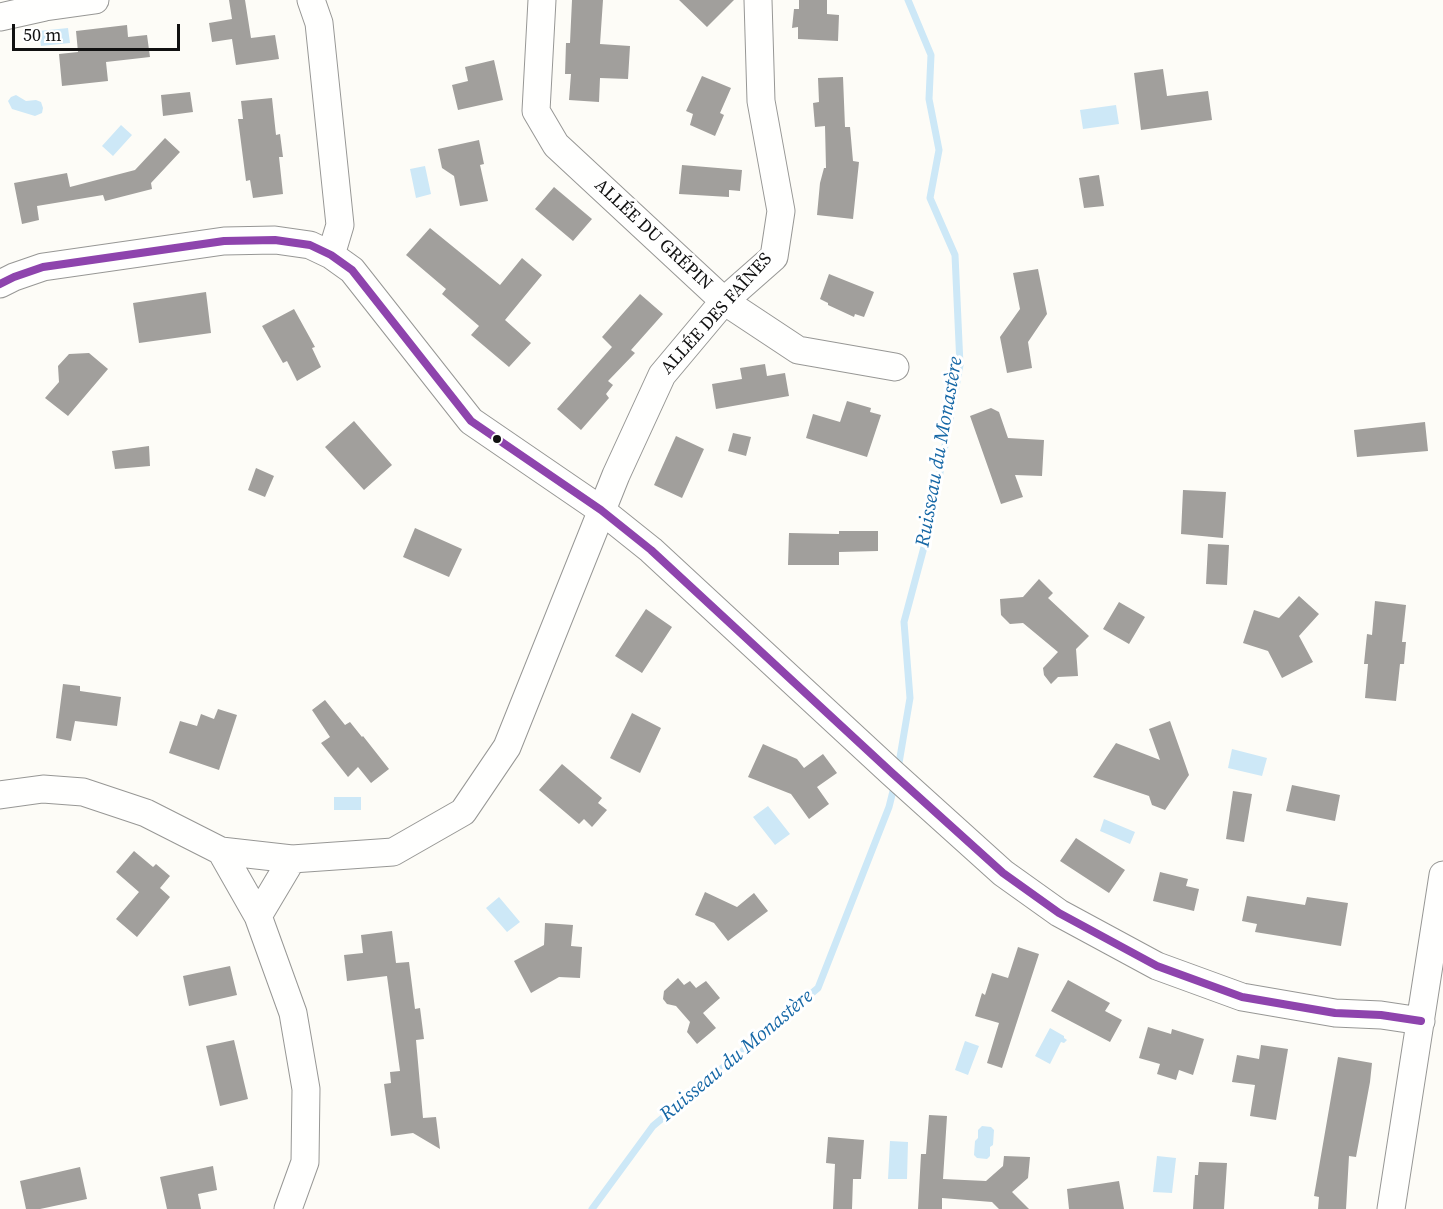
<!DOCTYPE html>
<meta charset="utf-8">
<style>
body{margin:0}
#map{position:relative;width:1443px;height:1209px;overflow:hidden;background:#fdfcf7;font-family:"Source Serif 4",serif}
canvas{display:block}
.scale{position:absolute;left:12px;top:24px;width:168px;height:27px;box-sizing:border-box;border:3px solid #111;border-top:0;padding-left:8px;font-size:18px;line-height:21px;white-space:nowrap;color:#111;-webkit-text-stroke:4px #fff;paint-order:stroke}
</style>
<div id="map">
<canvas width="1443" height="1209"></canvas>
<div class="scale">50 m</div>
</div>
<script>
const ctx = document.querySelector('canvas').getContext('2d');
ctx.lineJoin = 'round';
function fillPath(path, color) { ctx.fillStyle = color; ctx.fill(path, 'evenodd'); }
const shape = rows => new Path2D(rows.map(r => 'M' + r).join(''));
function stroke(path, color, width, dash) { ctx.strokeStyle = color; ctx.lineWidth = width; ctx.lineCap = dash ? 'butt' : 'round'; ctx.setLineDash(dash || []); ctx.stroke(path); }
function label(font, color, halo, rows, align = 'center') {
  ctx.font = font + ' "Source Serif 4",serif'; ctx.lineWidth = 6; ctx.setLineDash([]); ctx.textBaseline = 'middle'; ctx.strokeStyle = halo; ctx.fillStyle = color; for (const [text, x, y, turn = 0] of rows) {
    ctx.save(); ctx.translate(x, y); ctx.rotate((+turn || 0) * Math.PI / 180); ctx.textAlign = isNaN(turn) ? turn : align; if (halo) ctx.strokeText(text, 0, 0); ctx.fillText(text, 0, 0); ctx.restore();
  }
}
fillPath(shape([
 [68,28,70,43,41,46,39,31],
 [16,95,26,101,36,100,41,102,43,108,42,113,35,116,12,109,8,101,11,97],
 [1116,105,1119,124,1083,129,1080,110],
 [121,125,132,135,113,156,102,146],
 [425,166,431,194,416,198,410,169],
 [1232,749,1267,758,1262,776,1228,768],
 [334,797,361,797,361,810,334,810],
 [768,806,790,834,775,845,753,817],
 [1104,819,1135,832,1130,844,1100,831],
 [499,897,520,922,507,932,486,908],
 [1050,1028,1064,1036,1064,1038,1067,1040,1064,1043,1061,1042,1050,1064,1035,1056],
 [965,1041,979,1046,968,1075,955,1070],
 [982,1126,991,1127,994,1130,993,1145,990,1147,990,1156,987,1159,977,1158,974,1155,975,1141,978,1138,978,1130],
 [890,1141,908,1142,907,1179,888,1179],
 [1157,1156,1176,1158,1172,1193,1153,1192]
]), '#cde8f7');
stroke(shape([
 [898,769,910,698,904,622,931,521,960,365,955,255,930,198,939,150,929,99,931,55,908,0],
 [592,1209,653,1126,818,988,889,807,894,787]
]), '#cde8f7', 7);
fillPath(shape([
 [229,0,245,0,251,38,275,35,279,59,236,65,232,39,212,42,209,23,232,19],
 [572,0,603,0,600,44,630,46,628,79,600,78,599,102,569,100,571,74,565,74,566,43,570,43],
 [679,0,734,0,707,27],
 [799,0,827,0,827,14,839,15,838,41,798,39,798,27,792,28,794,9,799,9],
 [127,25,128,37,147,35,150,57,106,62,108,81,62,86,59,54,78,52,76,31],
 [494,60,503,100,458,110,452,85,468,81,465,67],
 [1163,69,1167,96,1208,91,1212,120,1141,130,1134,73],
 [702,76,731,88,720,113,724,115,715,136,690,125,693,114,686,111],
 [843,77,845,127,850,127,853,161,859,162,853,219,817,215,820,183,824,168,826,168,825,126,815,127,813,103,819,102,818,78],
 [190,92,193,112,163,116,161,95],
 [272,98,276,135,280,134,283,157,279,157,283,194,253,198,250,180,246,181,238,119,243,119,241,101],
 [165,138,180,152,151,183,152,189,105,201,103,195,37,206,39,220,22,224,14,183,67,173,70,187,135,170],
 [479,140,484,164,480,165,488,201,460,206,454,176,442,168,438,149],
 [682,165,742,170,740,191,729,190,729,197,679,194],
 [1099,175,1104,206,1084,208,1079,178],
 [554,187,592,219,573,241,535,209],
 [430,228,500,285,522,258,542,275,505,320,531,343,509,367,471,335,479,326,442,294,446,289,406,255],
 [1038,269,1047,314,1028,342,1032,368,1007,373,1000,337,1020,309,1013,273],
 [829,274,874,292,864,317,855,314,854,317,828,305,828,303,820,299],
 [206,292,211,333,139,343,133,303],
 [640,294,663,314,631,350,635,353,608,381,613,385,606,394,609,398,581,430,557,409,612,347,602,337],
 [294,309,315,347,312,348,321,367,297,381,287,361,283,363,262,326],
 [89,353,108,369,68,416,45,398,59,382,58,366,69,354],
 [765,364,767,376,785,373,789,396,716,409,712,384,742,379,740,368],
 [847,401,871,408,870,412,881,415,867,457,806,438,813,414,840,422],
 [991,408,999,412,1008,438,1044,440,1042,476,1015,475,1023,497,1001,504,970,416],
 [354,421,392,465,364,490,325,447],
 [1425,422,1428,451,1357,457,1354,430],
 [733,433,751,437,746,456,728,451],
 [676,436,704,449,682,498,654,485],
 [149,446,150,466,115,469,112,451],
 [256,468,274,476,265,497,248,490],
 [1183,490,1226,492,1223,538,1181,534],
 [415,528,462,549,449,577,403,557],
 [839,531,878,531,878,551,839,552,839,565,788,565,789,533,839,534],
 [1208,544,1229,545,1227,585,1206,584],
 [1039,579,1053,593,1048,598,1089,636,1076,649,1078,676,1058,677,1051,684,1044,675,1043,668,1058,652,1023,623,1010,624,1001,615,1000,599,1023,597],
 [1299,596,1319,614,1299,636,1313,662,1282,678,1268,651,1243,643,1254,610,1279,618],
 [1375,601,1406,605,1402,642,1406,642,1404,664,1400,664,1396,701,1365,698,1368,664,1364,664,1367,634,1372,635],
 [1119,602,1145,617,1129,644,1103,629],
 [646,609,672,627,642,673,615,656],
 [63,684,80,686,80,691,121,697,117,726,75,721,71,741,56,738],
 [325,700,345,725,350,722,362,737,363,736,389,769,371,783,358,767,348,777,321,743,330,737,312,710],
 [218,709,237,715,219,770,169,753,180,721,197,726,201,714,214,719],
 [632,713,661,728,640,773,610,758],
 [1170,721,1189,775,1165,810,1152,805,1149,796,1093,777,1116,743,1160,760,1149,729],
 [763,744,797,759,804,768,823,754,837,773,817,787,829,804,809,819,791,794,748,777],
 [562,764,602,798,598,803,607,810,592,827,584,819,579,824,539,790],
 [1292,785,1340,795,1335,821,1286,811],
 [1233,791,1252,794,1244,842,1226,839],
 [1076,838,1125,870,1109,893,1060,861],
 [134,851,153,867,156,864,170,876,160,888,170,897,137,937,116,919,139,892,116,872],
 [1160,872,1188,879,1186,886,1199,889,1194,911,1153,901],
 [705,892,737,907,754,893,768,911,728,941,714,923,695,915],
 [1247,896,1305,905,1307,897,1348,903,1341,946,1255,932,1257,924,1242,921],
 [545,923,573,925,571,946,582,947,580,978,559,977,531,993,514,961,544,945],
 [392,931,396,963,409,962,415,1009,420,1008,424,1039,416,1040,423,1118,436,1117,440,1149,413,1133,391,1136,384,1084,391,1083,390,1072,400,1071,387,976,347,981,344,955,363,953,361,935],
 [1018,947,1039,954,1002,1068,987,1063,999,1023,975,1016,982,993,985,995,992,973,1008,978],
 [230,966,237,995,189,1006,183,976],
 [678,978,684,985,690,981,696,988,706,981,720,998,703,1013,716,1028,697,1044,687,1032,690,1022,676,1006,667,1004,663,999,664,991],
 [1068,980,1110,1003,1105,1011,1122,1020,1110,1042,1051,1011],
 [1148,1027,1171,1034,1172,1029,1204,1039,1193,1075,1179,1070,1176,1080,1157,1074,1160,1064,1139,1058],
 [234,1040,248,1099,220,1106,206,1046],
 [1261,1045,1288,1049,1276,1120,1250,1116,1255,1085,1232,1082,1237,1055,1259,1059],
 [1338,1057,1372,1063,1370,1082,1356,1157,1349,1156,1346,1209,1318,1209,1319,1197,1314,1196],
 [929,1115,947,1116,943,1179,986,1181,1003,1166,1004,1156,1030,1157,1028,1178,1012,1192,1029,1209,999,1209,992,1202,942,1198,942,1209,918,1209,921,1154,926,1154],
 [828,1137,864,1140,861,1179,853,1179,852,1209,833,1209,835,1164,826,1163],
 [1199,1162,1227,1163,1224,1209,1193,1209,1195,1175,1198,1175],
 [213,1166,217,1190,198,1194,201,1209,167,1209,160,1177],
 [80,1167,87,1199,40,1209,26,1209,20,1181],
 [1119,1181,1124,1209,1069,1209,1067,1189]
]), '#a19f9c');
const minor = shape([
 [311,0,319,23,340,225,331,255],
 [542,0,536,111,556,145,724,301,798,350,895,367],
 [0,17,45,7,95,0],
 [0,284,14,277,43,267,224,241,275,240,310,245,331,255,352,270,471,421,601,510,651,550,891,772,1003,873,1059,913,1157,966,1242,997,1335,1013,1381,1015,1421,1021],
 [0,795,43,789,83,792,146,813,221,851,292,859],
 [221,851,258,916],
 [288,1209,305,1162,306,1089,293,1013,258,916,292,859,393,852,463,812,507,747,616,475,662,375,724,301,774,257,781,211,761,101,758,0],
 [1391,1209,1443,875]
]);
stroke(minor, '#979795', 29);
stroke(minor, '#fffffe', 27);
stroke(shape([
 [0,284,14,277,43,267,224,241,275,240,310,245,331,255,352,270,471,421,601,510,651,550,891,772,1003,873,1059,913,1157,966,1242,997,1335,1013,1381,1015,1421,1021]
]), '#8e44ad', 8);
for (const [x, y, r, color] of [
 [497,439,5,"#111"]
]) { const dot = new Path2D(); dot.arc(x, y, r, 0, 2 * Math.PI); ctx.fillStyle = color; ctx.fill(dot); stroke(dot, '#fff', 2); }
label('18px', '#111', '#fff', [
 ["ALLÉE DU GRÉPIN",653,235,43],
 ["ALLÉE DES FAÎNES",717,314,-48]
]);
label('italic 20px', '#1768a6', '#fff', [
 ["Ruisseau du Monastère",940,452,-80],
 ["Ruisseau du Monastère",737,1056,-40]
]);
</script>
